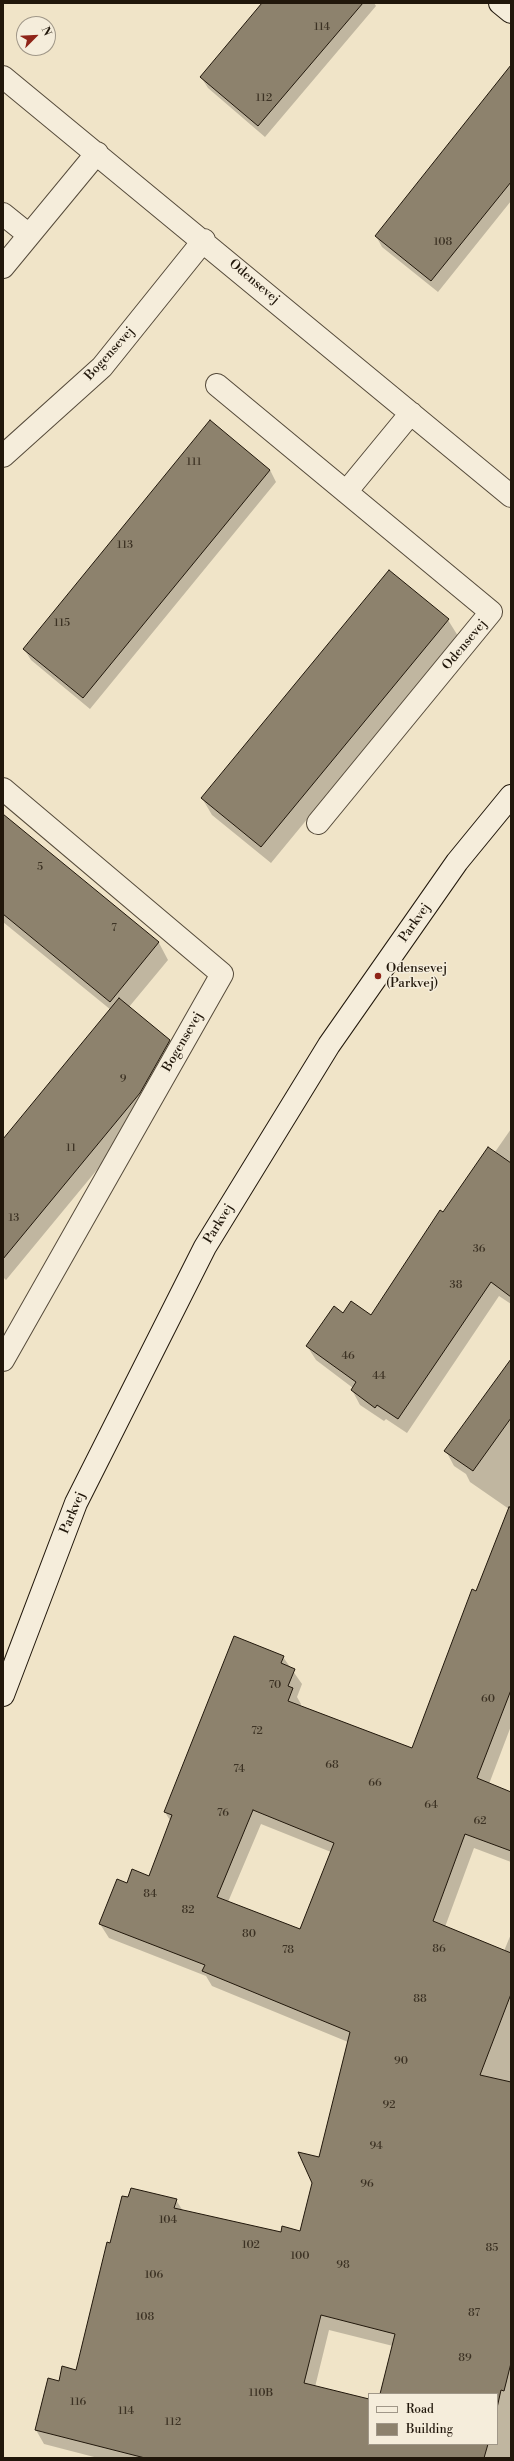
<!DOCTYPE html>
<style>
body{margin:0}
#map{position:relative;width:514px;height:2461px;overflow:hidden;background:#f0e4c8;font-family:"Libre Bodoni",serif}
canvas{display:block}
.frame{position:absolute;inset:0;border:4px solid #21170b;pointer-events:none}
.legend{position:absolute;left:368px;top:2393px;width:130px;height:52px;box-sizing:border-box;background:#f5eddb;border:1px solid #a09788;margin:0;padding:5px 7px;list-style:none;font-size:12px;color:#21170b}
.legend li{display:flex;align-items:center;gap:8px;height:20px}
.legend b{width:20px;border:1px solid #a09788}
.north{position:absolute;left:16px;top:16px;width:40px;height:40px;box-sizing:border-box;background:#f5eddb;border:1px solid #a09788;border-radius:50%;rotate:66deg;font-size:11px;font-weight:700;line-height:16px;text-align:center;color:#21170b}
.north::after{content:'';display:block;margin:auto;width:14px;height:18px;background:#8f2418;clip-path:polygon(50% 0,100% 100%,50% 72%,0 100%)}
</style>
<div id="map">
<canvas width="514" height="2461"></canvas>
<div class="frame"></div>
<ul class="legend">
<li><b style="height:5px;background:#f5eddb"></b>Road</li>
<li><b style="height:11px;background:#8d826d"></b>Building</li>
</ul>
<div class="north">N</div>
</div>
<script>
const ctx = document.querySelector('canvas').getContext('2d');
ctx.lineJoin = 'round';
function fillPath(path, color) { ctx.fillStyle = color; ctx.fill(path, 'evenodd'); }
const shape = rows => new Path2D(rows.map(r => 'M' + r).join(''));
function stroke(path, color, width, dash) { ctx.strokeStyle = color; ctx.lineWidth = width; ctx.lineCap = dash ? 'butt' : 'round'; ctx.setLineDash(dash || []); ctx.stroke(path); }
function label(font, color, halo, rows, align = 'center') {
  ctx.font = font + ' "Libre Bodoni",serif'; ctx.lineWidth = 3; ctx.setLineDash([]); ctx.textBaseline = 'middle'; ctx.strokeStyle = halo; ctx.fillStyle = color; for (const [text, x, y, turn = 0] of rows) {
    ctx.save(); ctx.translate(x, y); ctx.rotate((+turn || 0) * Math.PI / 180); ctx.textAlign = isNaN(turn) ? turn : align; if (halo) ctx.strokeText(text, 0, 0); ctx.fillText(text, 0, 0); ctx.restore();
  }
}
fillPath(shape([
 [264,3,374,3,376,6,265,137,208,88,201,77],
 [511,102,511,201,438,292,382,247,376,236],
 [210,422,270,470,276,482,90,709,31,660,24,649],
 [448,620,458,636,271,863,212,815,202,798],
 [3,816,159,943,168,960,129,1007,170,1040,178,1055,148,1108,6,1280,3,1277,3,1141,111,1010,3,922],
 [511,1129,511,1304,499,1296,407,1433,386,1419,384,1421,360,1405,352,1390,353,1388,316,1360,307,1346,343,1314,371,1316,443,1214,495,1152],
 [511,1361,511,1726,489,1784,511,1793,511,1862,474,1848,445,1927,504,1951,511,1934,511,2458,98,2458,44,2444,36,2430,59,2382,77,2371,110,2244,176,2200,183,2211,281,2234,301,2232,348,2042,212,1986,206,1976,109,1938,100,1924,127,1885,149,1877,171,1822,165,1812,283,1657,302,1684,297,1697,301,1704,300,1706,413,1749,509,1509,470,1482,466,1474,454,1466,446,1451],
 [261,1824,331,1852,300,1930,228,1902],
 [329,2330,393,2346,381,2394,497,2394,497,2444,369,2444,369,2400,315,2387]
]), '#0003');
const building = shape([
 [262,3,363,3,258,126,200,77,262,3],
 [511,65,511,182,431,281,375,236,511,65],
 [210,420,270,470,83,698,23,649,210,420],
 [389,570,449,619,261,847,201,798,389,570],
 [3,814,159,942,110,1002,3,914,3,814],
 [119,998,170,1040,140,1093,3,1259,3,1139,119,998],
 [488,1147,511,1163,511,1297,491,1282,398,1419,377,1405,375,1408,351,1390,356,1382,306,1346,334,1306,343,1313,351,1301,371,1315,440,1210,443,1212,488,1147],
 [511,1359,511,1418,473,1471,444,1451,511,1359],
 [509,1507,511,1507,511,1690,477,1778,511,1792,511,1851,465,1834,433,1921,511,1953,511,1994,480,2075,511,2082,511,2363,504,2391,501,2390,497,2408,497,2394,380,2394,395,2334,321,2315,304,2383,369,2399,369,2444,488,2444,484,2458,145,2458,35,2430,48,2378,59,2381,62,2366,76,2370,107,2242,110,2243,122,2196,128,2197,131,2188,177,2199,174,2208,281,2232,282,2226,300,2231,312,2183,298,2152,319,2157,350,2032,202,1971,205,1965,99,1924,117,1879,127,1883,132,1869,149,1876,172,1815,164,1812,234,1636,284,1656,281,1663,295,1669,288,1686,293,1688,288,1701,412,1748,472,1589,476,1591,509,1507],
 [253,1810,334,1843,300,1929,217,1897,253,1810]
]);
fillPath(building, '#8d826d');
stroke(building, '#21170b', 1);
const street = shape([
 [3,77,511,496],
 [3,214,29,235],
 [3,267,97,153],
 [217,385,491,612,318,823],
 [3,456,102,367,204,240],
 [346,492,411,413],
 [3,789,222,974,3,1360]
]);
const secondary = shape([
 [500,3,511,12],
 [3,1695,76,1503,205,1247,329,1045,457,862,511,796]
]);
stroke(street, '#554a3a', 24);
stroke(secondary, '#21170b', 24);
stroke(street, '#f5eddb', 22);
stroke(secondary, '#f5eddb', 22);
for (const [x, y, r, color] of [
 [378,976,4,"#8f2418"]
]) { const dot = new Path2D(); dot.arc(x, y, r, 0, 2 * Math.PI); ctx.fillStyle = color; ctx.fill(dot); stroke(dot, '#f5eddb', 1.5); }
label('11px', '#3c3224', null, [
 ["114",322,27],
 ["112",264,98],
 ["108",443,242],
 ["111",194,462],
 ["113",125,545],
 ["115",62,623],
 ["5",40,867],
 ["7",114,928],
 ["9",123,1079],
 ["11",71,1148],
 ["13",14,1218],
 ["36",479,1249],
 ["38",456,1285],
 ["46",348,1356],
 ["44",379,1376],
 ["70",275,1685],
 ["60",488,1699],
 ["72",257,1731],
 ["68",332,1765],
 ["74",239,1769],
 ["66",375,1783],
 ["64",431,1805],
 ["76",223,1813],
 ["62",480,1821],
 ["84",150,1894],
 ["82",188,1910],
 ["80",249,1934],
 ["86",439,1949],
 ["78",288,1950],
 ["88",420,1999],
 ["90",401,2061],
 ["92",389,2105],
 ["94",376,2146],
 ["96",367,2184],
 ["104",168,2220],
 ["102",251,2245],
 ["85",492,2248],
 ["100",300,2256],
 ["98",343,2265],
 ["106",154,2275],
 ["87",474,2313],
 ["108",145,2317],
 ["89",465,2358],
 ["110B",261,2393],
 ["116",78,2402],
 ["114",126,2411],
 ["112",173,2422]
]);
label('13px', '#21170b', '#f5eddb', [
 ["Odensevej",254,282,40],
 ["Bogensevej",110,354,-48],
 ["Odensevej",465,645,-50],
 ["Parkvej",415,923,-55],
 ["Bogensevej",183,1042,-60],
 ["Parkvej",219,1224,-58],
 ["Parkvej",73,1513,-67]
]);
label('13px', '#21170b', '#f5eddb', [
 ["Odensevej",386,969],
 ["(Parkvej)",386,984]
], 'left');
</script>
